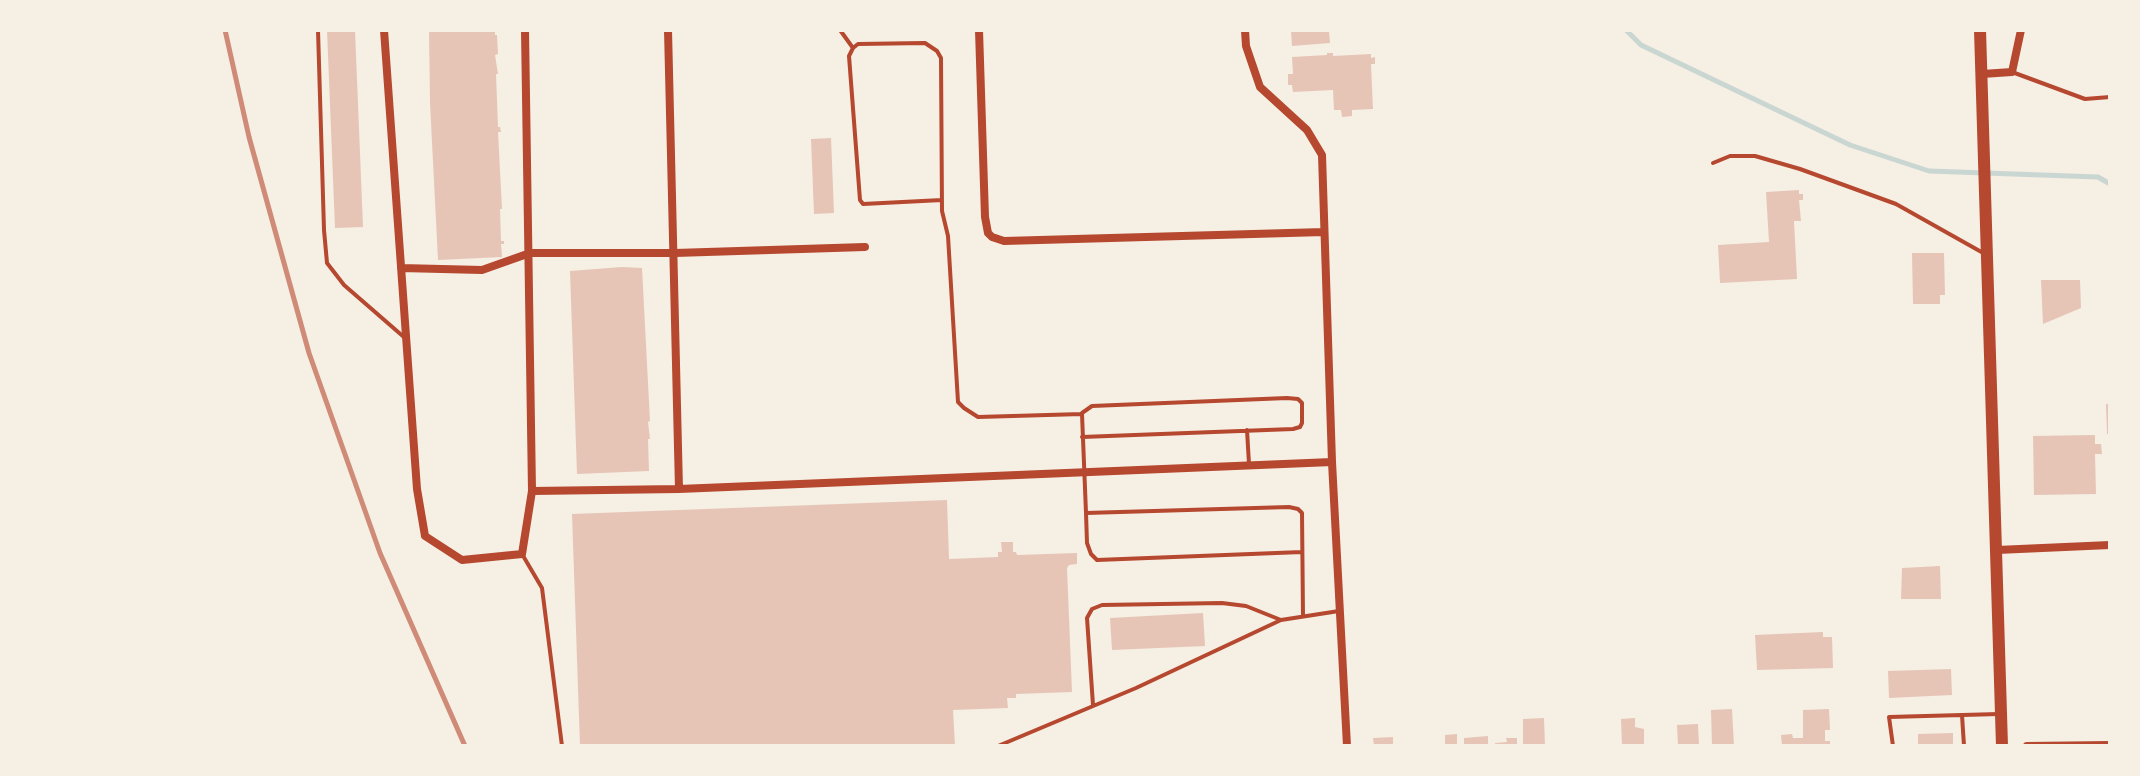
<!DOCTYPE html>
<style>
body{margin:0}
#map{position:relative;width:2140px;height:776px;overflow:hidden;background:#f6efe4;font-family:"Archivo Narrow",sans-serif}
canvas{display:block}
.frame{position:absolute;inset:0;border:32px solid #f6efe4;pointer-events:none}
</style>
<div id="map">
<canvas width="2140" height="776"></canvas>
<div class="frame"></div>
</div>
<script>
const ctx = document.querySelector('canvas').getContext('2d');
ctx.lineJoin = 'round';
const shape = rows => new Path2D(rows.map(r => 'M' + r).join(''));
function stroke(path, color, width, dash) { ctx.strokeStyle = color; ctx.lineWidth = width; ctx.lineCap = dash ? 'butt' : 'round'; ctx.setLineDash(dash || []); ctx.stroke(path); }
function fillPath(path, color) { ctx.fillStyle = color; ctx.fill(path, 'evenodd'); }
stroke(shape([
 [1626,30,1641,45,1850,145,1929,171,2098,177,2110,184]
]), '#c9d6d2', 5);
fillPath(shape([
 [327,30,355,30,363,227,335,228],
 [429,30,495,30,495,35,497,35,498,54,495,55,498,74,496,74,498,127,500,127,501,132,498,132,502,209,500,209,501,241,504,241,504,244,501,244,502,257,438,260,430,103],
 [1291,30,1329,31,1330,43,1292,46],
 [1327,53,1333,53,1333,56,1371,54,1371,58,1375,57,1375,64,1371,64,1373,109,1352,110,1352,116,1342,117,1341,110,1334,110,1333,90,1293,92,1292,85,1288,85,1288,74,1293,74,1292,57,1327,55],
 [831,138,834,213,814,214,811,139],
 [1799,190,1799,194,1803,194,1803,200,1799,200,1801,221,1794,221,1797,279,1720,283,1718,245,1769,242,1766,192],
 [1912,253,1944,253,1945,295,1940,295,1940,304,1913,304],
 [622,267,642,268,650,421,648,422,650,439,648,439,649,471,577,474,570,271],
 [2041,280,2080,280,2081,308,2043,324],
 [2106,404,2110,404,2110,434,2107,434],
 [2095,435,2095,444,2101,444,2102,454,2095,454,2096,494,2034,495,2033,436],
 [947,500,949,559,998,557,998,552,1002,552,1001,542,1013,542,1013,552,1016,552,1017,555,1077,553,1077,564,1069,565,1067,568,1072,692,1016,694,1016,698,1007,698,1008,708,953,710,955,746,580,746,572,514],
 [1940,566,1941,599,1901,599,1902,568],
 [1203,613,1205,646,1112,650,1110,618],
 [1823,632,1823,637,1832,637,1833,668,1757,670,1755,635],
 [1951,669,1952,695,1889,698,1888,671],
 [1732,709,1734,746,1712,746,1711,710],
 [1829,709,1830,730,1825,730,1825,741,1830,741,1830,746,1782,746,1781,735,1792,734,1793,738,1803,738,1803,710],
 [1544,718,1545,746,1523,746,1523,719],
 [1635,718,1635,727,1644,729,1644,746,1622,746,1621,719],
 [1698,724,1699,746,1678,746,1677,725],
 [1953,733,1953,746,1918,746,1918,734],
 [1457,734,1457,746,1445,746,1445,735],
 [1488,736,1488,746,1464,746,1464,738],
 [1393,737,1393,746,1374,746,1373,738],
 [1506,738,1517,738,1517,746,1495,746,1495,743,1507,742]
]), '#e6c5b7');
stroke(shape([
 [318,30,324,230,327,263,344,285,405,338],
 [840,30,853,48],
 [853,48,858,44,925,43,937,51,941,58,942,211,948,236,958,402,964,408,978,417,1082,414,1086,513,1289,507,1298,509,1302,513,1303,616],
 [853,48,849,56,860,200,863,204,942,200],
 [2012,72,2085,99,2110,97],
 [1713,163,1730,156,1755,156,1800,169,1896,204,1985,254],
 [1247,430,1249,464],
 [1082,437,1293,429,1300,427,1302,423,1302,403,1298,399,1287,398,1092,406,1082,413],
 [1086,513,1087,543,1091,554,1097,560,1302,552],
 [522,554,542,588,562,746],
 [1093,705,1087,618,1092,609,1102,605,1222,603,1246,606,1281,620],
 [1962,715,1964,746],
 [998,746,1136,688,1281,620,1339,611],
 [1893,746,1889,717,1999,714]
]), '#b5482f', 4);
stroke(shape([
 [384,30,417,489,425,536,462,560,522,554,532,491,679,489,1332,462],
 [525,30,532,491],
 [668,30,679,489],
 [979,30,985,217,988,233,992,237,1004,241,1324,232],
 [1245,30,1246,46,1260,87,1307,130,1322,155,1332,462,1347,746],
 [1982,74,2012,72,2021,30],
 [401,268,482,270,530,253,675,253,865,247],
 [1997,550,2110,545],
 [2027,746,2110,745]
]), '#b5482f', 8);
stroke(shape([
 [1980,30,2002,746]
]), '#b5482f', 12);
stroke(shape([
 [225,30,249,137,309,353,380,553,465,746]
]), '#cf8b77', 5);
</script>
